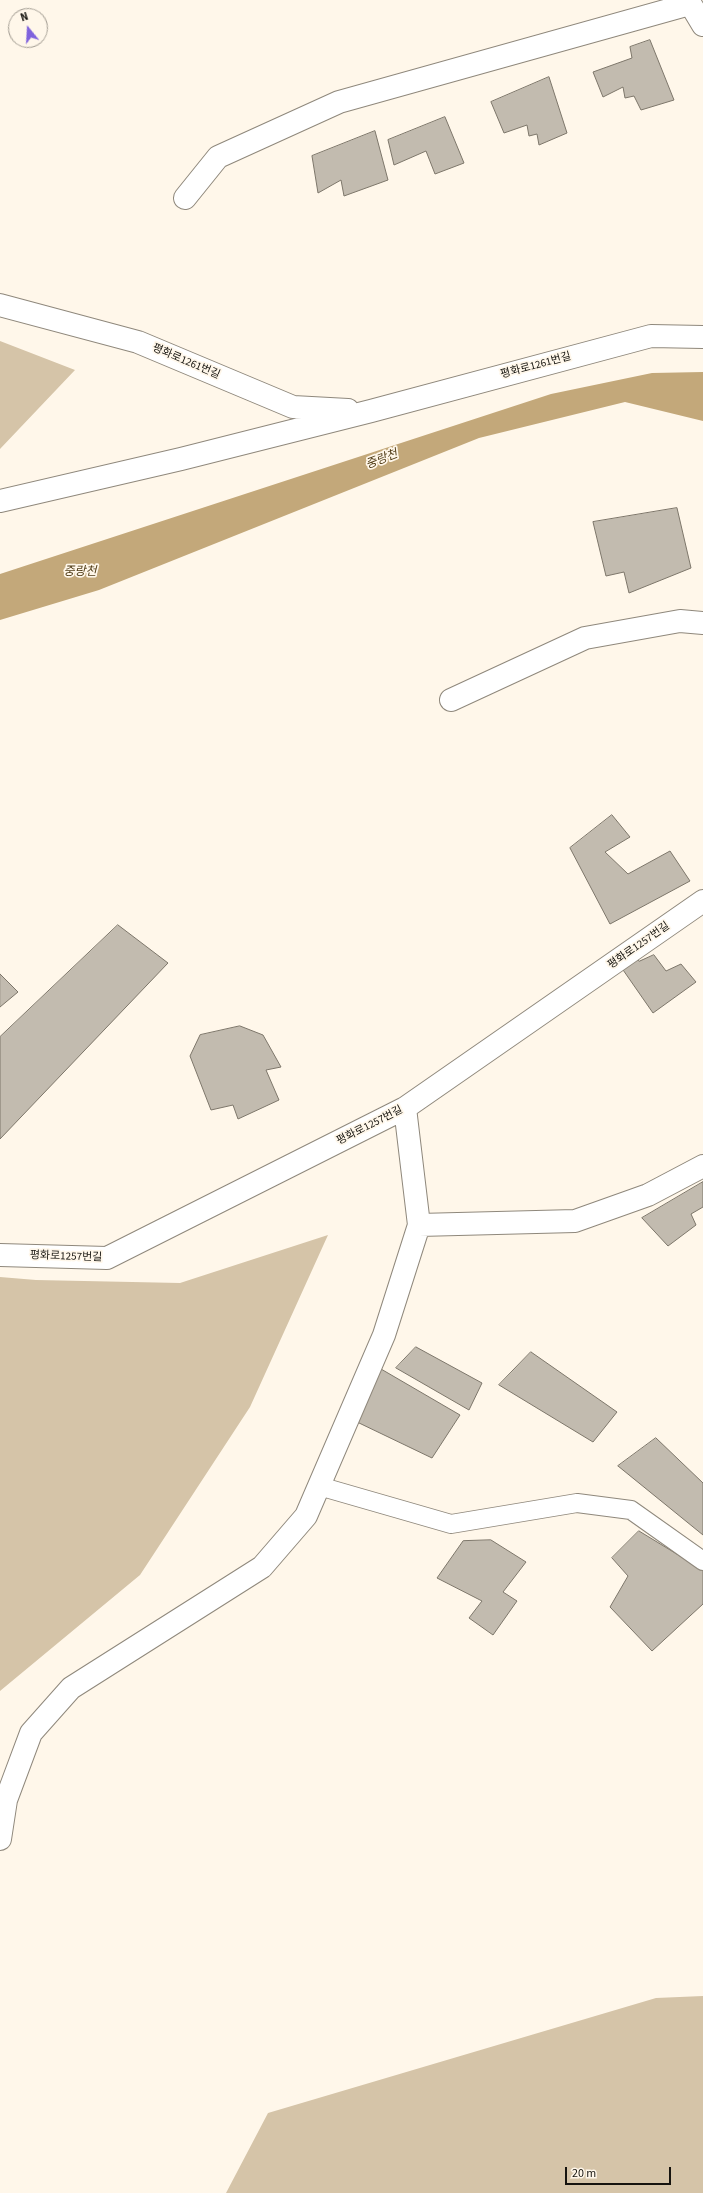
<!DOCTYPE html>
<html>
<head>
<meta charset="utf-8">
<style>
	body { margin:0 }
	#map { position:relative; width:703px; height:2193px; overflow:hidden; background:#fff7ea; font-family:"Source Sans 3",sans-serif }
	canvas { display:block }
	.north { position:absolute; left:8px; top:8px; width:40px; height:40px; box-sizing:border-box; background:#fff7ea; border:1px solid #a29c92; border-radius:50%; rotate:342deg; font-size:11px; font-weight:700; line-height:16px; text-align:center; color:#16140f }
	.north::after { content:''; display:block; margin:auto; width:14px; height:18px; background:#7f62dd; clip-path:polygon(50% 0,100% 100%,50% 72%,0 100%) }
	.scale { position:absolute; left:565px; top:2167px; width:106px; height:18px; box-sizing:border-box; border:2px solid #16140f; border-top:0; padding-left:5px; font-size:12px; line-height:14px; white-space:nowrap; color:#16140f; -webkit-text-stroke:3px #fff7ea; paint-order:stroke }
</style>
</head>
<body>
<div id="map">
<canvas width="703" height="2193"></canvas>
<div class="north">N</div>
<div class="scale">20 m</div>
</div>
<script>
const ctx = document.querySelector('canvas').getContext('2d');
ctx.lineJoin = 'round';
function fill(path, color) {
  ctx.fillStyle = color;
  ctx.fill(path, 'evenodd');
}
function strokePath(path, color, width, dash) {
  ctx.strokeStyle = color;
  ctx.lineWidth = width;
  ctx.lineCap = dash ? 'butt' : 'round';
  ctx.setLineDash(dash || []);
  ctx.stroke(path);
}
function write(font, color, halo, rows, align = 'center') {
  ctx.font = font + ' "Source Sans 3","Noto Sans KR",sans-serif';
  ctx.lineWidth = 3.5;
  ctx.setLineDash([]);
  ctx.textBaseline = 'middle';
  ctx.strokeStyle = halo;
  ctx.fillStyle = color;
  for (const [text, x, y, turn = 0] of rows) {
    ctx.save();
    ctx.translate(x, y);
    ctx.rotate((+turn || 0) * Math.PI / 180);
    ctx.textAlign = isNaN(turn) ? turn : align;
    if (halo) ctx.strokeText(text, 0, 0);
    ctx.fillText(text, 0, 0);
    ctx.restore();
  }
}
fill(new Path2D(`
	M0 341 75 370 0 449Z
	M328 1235 250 1407 140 1575 0 1691V1277L36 1280 180 1283Z
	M703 1996V2193H226L268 2113 656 1998Z`), '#d5c4a8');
fill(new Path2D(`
	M703 372V421L625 402 479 438 99 590 0 620V574L551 394 652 373Z`), '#c3a87a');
const building = new Path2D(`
	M650 40 674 100 641 110 634 96 625 98 623 87 603 97 593 72 632 58 630 47Z
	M549 77 567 133 539 145 537 134 529 136 527 125 504 133 491 102Z
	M445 117 464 163 435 174 426 151 394 165 388 140Z
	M375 131 388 180 344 196 341 180 318 193 312 156Z
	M677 508 691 568 629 593 624 572 606 576 593 522Z
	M612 815 630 837 605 852 628 874 670 851 690 881 610 924 570 848Z
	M118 925 168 963 0 1139V1037Z
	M654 955 666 971 681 964 696 982 653 1013 621 967 634 957 639 961Z
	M0 974 18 992 0 1007Z
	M240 1026 263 1035 281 1067 266 1070 279 1100 238 1119 233 1105 211 1110 190 1056 200 1035Z
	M703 1182V1207L691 1214 696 1225 668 1246 642 1218Z
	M416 1347 482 1383 469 1410 396 1368Z
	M531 1352 617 1412 593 1442 499 1385Z
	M381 1369 460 1415 432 1458 357 1422Z
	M656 1438 703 1483V1535L618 1466Z
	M639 1531 703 1570V1604L652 1651 610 1607 628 1576 612 1558Z
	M491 1540 526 1562 503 1592 517 1601 493 1635 469 1618 482 1601 437 1578 463 1541Z`);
fill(building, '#c2bbaf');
strokePath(building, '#7d766a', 1);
const service = new Path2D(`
	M319 1486 451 1524 577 1503 631 1510 703 1561`);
const minor = new Path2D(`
	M688 0 703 25
	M185 198 218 157 339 102 690 4
	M0 305 138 342 293 407 348 410
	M0 501 181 459 371 411 651 336 703 337
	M451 700 585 638 680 621 703 623
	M419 1225 575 1221 648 1195 703 1166
	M0 1255 107 1258 405 1108 703 901
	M0 1839 6 1800 31 1733 71 1688 262 1567 306 1516 384 1335 419 1225 405 1108`);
strokePath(service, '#8f887c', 20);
strokePath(minor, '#8f887c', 24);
strokePath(service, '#fff', 18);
strokePath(minor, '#fff', 22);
write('11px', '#16140f', '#fff7ea', [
	["평화로1261번길",186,362,23],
	["평화로1261번길",536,366,-15],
	["평화로1257번길",639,946,-35],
	["평화로1257번길",370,1126,-27],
	["평화로1257번길",66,1257,2]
]);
write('italic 12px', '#503c17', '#fff7ea', [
	["중랑천",382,460,-21],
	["중랑천",80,572]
]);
</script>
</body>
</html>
